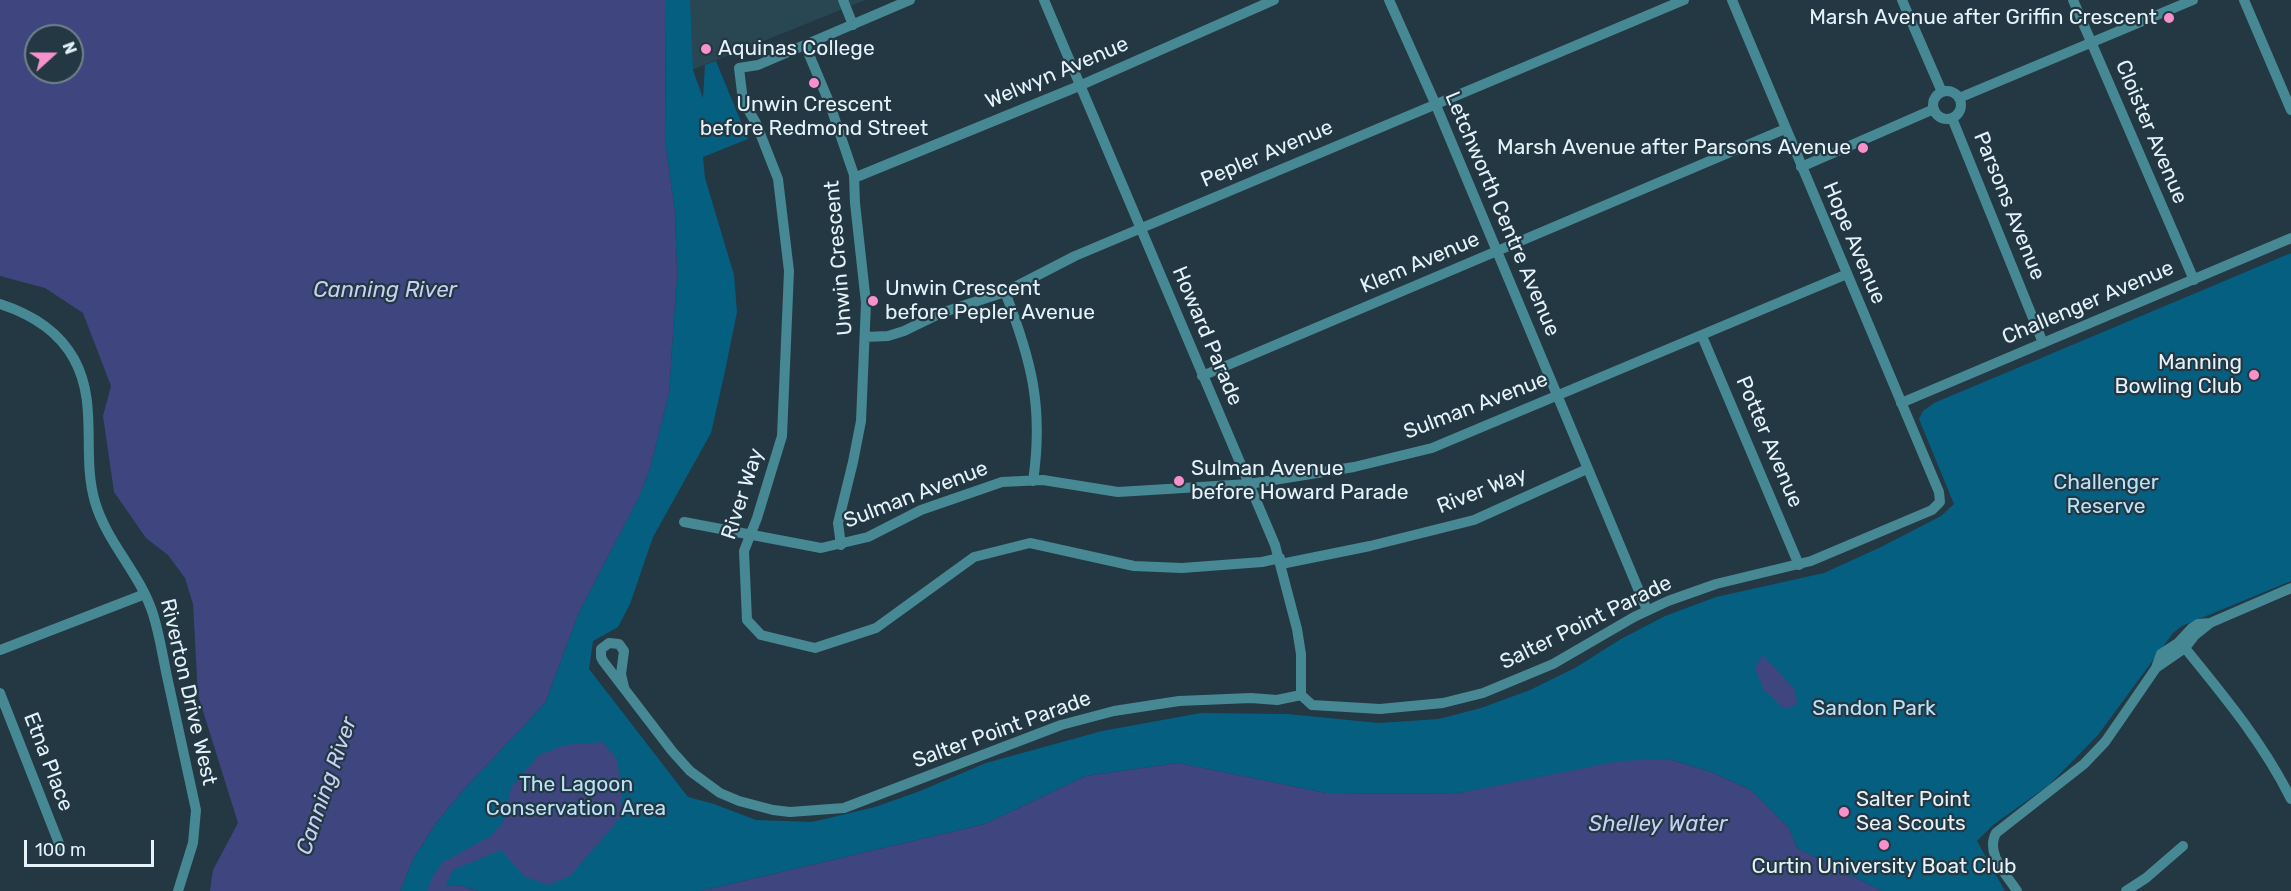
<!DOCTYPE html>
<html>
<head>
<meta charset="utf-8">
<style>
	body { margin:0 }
	#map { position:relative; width:2291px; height:891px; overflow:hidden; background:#233843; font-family:Rubik,sans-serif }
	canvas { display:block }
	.north { position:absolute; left:24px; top:24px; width:60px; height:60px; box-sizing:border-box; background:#233843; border:2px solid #71828c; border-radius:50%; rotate:69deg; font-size:16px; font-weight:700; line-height:24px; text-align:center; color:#e5f2f9 }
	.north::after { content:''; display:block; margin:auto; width:21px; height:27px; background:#f890cc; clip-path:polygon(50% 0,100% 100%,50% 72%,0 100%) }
	.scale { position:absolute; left:24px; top:840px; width:130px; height:27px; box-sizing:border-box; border:3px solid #e5f2f9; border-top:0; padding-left:8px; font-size:18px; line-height:21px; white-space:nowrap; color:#e5f2f9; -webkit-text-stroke:4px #233843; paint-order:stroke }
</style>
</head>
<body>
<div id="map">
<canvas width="2291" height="891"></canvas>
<div class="north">N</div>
<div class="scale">100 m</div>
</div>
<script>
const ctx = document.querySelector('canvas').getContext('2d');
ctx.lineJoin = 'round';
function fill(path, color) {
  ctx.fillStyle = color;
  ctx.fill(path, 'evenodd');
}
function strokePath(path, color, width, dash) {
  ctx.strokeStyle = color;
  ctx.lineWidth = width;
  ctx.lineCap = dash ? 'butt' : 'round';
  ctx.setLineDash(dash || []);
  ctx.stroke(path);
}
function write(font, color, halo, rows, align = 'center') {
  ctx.font = font + ' Rubik,sans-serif';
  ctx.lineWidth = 4.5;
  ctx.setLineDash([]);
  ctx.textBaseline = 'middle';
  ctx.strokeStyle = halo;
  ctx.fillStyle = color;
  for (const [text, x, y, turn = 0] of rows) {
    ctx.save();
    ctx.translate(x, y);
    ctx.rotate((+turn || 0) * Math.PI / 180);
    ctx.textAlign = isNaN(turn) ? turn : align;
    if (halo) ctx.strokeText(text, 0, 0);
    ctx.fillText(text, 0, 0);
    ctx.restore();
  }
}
fill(new Path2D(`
	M666 0H865L667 80Z`), '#294653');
fill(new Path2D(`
	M666 0H690L693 70 703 98 705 65 716 61 748 139 703 157 705 178 734 275 737 312 725 371 711 433 653 537 630 604 618 627 593 641 589 669 688 797 714 804 756 820 812 822 875 807 920 791 986 763 1102 731 1201 713 1287 714 1379 723 1439 719 1481 708 1530 690 1575 668 1621 639 1665 616 1716 597 1824 573 1881 547 1941 516 1954 504 1919 419 1923 411 1934 403 2291 253V581L2182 626 2173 633 2098 735 2049 785 1993 825 1977 841 2005 891H1882L1797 848 1789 828 1751 790 1711 772 1669 759 1524 781 1455 794 1326 793 1178 763 1086 776 985 824 701 891H478L459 885 427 891H400L413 859 436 823 464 789 545 703 579 612 639 497 650 468 669 393 677 273 675 213 665 141Z`), '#055f81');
fill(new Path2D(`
	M0 0H666L665 141 675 213 677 273 669 393 650 468 639 497 579 612 545 703 464 789 436 823 413 859 400 891H210L213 870 238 823 198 695 193 604 185 578 168 555 146 538 114 492 103 416 111 386 83 313 45 288 0 276ZM36 36H72V72H36Z
	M1763 655 1795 690 1797 704 1785 709 1764 690 1755 668Z
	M603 742 617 760 621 787V817L570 876 548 885 524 876 501 850 453 870 445 887 459 885 478 891H418H427L433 876 443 862 491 836 504 821 511 788 539 755 565 745Z
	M1669 759 1711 772 1751 790 1789 828 1797 848 1882 891H701L985 824 1086 776 1178 763 1326 793 1455 794 1619 761Z`), '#3f457f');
strokePath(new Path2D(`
	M843 0 853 25
	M910 0 758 65 739 68 743 101 756 123 778 179 789 271 782 436 757 518 744 551 747 620 761 635 815 648 876 628 974 557 1030 543 1134 566 1182 568 1262 562 1280 558
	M1044 0 1275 545 1297 629 1301 654V695
	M1389 0 1435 103 1647 610
	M1902 0 1942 92
	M2073 0 2194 280
	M2244 0 2291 110
	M805 45 829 102 854 175 855 203 866 303 861 421 853 462 838 523 841 545
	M1933 105a14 14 0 1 1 28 0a14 14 0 1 1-28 0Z
	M1959 98 2193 0
	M1952 118 2043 343
	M1801 167 1934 109
	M854 178 1079 86 1274 0
	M1005 292C1031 359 1044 407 1033 481
	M0 304C31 314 58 330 74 359 99 404 81 455 95 502 107 543 140 573 153 614 160 636 163 659 168 681 177 724 187 767 196 810L193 843 178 891
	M1702 336 1799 565
	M865 337 888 336 904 331 941 313 1005 292 1075 256 1684 0
	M1202 376 1785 129
	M1901 403 2291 238
	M684 522 821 548 868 537 921 510 1002 482 1043 480 1118 492 1249 484 1354 467 1432 448 1847 274
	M1281 564 1370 546 1474 520 1587 469
	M2178 643 2185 648C2225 697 2263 743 2291 799
	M0 650 145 594
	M2156 668 2185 648 2195 635 2210 623 2291 588
	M624 687 621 674 624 651 619 644 609 643 601 649V657L603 661 672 751 690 771 720 793 739 801 773 810 790 812 844 808 1061 725 1114 711 1179 701 1251 698 1277 700 1301 695 1312 705 1380 709 1443 703 1483 693 1553 664 1634 617 1668 601 1716 584 1811 561 1932 510 1940 502 1939 492 1732 0
	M0 693 60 846
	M2017 891C2006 874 1985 853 1996 833L2084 764 2105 742 2121 719 2156 668 2161 654 2178 643 2192 628 2198 624 2210 623
	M2126 891 2146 878 2183 846`), '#468893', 10);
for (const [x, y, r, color] of [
	[2169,18,6,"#f890cc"],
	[706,49,6,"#f890cc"],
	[814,83,6,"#f890cc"],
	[1863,148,6,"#f890cc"],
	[873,301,6,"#f890cc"],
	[2254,375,6,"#f890cc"],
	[1179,481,6,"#f890cc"],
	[1844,812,6,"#f890cc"],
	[1884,845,6,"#f890cc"]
]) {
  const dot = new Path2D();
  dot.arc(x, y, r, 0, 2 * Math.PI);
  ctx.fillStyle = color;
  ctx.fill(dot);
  strokePath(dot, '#233843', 2);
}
write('21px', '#e5f2f9', '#233843', [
	["Marsh Avenue after Griffin Crescent",2157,18,"right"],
	["Aquinas College",718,49],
	["Unwin Crescent",814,105,"center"],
	["before Redmond Street",814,129,"center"],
	["Marsh Avenue after Parsons Avenue",1851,148,"right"],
	["Unwin Crescent",885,289],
	["before Pepler Avenue",885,313],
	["Manning",2242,363,"right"],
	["Bowling Club",2242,387,"right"],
	["Sulman Avenue",1191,469],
	["before Howard Parade",1191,493],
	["Salter Point",1856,800],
	["Sea Scouts",1856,824],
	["Curtin University Boat Club",1884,867,"center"]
], 'left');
write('21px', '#e5f2f9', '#233843', [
	["Welwyn Avenue",1057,73,-23],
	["Cloister Avenue",2151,132,67],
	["Pepler Avenue",1267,154,-23],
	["Parsons Avenue",2009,206,68],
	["Letchworth Centre Avenue",1502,214,67],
	["Hope Avenue",1854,243,67],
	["Unwin Crescent",839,258,-95],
	["Klem Avenue",1420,263,-23],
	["Challenger Avenue",2088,303,-23],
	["Howard Parade",1207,336,67],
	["Sulman Avenue",1476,406,-21],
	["Potter Avenue",1769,442,67],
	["River Way",1482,491,-21],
	["River Way",743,494,-72],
	["Sulman Avenue",916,495,-21],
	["Salter Point Parade",1586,623,-26],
	["Riverton Drive West",188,692,77],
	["Salter Point Parade",1002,730,-20],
	["Etna Place",48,762,69]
]);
write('21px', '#bbe2f7', '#233843', [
	["Challenger",2106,483],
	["Reserve",2106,507],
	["Sandon Park",1874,709],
	["The Lagoon",576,785],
	["Conservation Area",576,809]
]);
write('italic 22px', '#c9cff3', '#233843', [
	["Canning River",385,291],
	["Canning River",327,786,-71],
	["Shelley Water",1658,825]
]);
</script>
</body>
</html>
